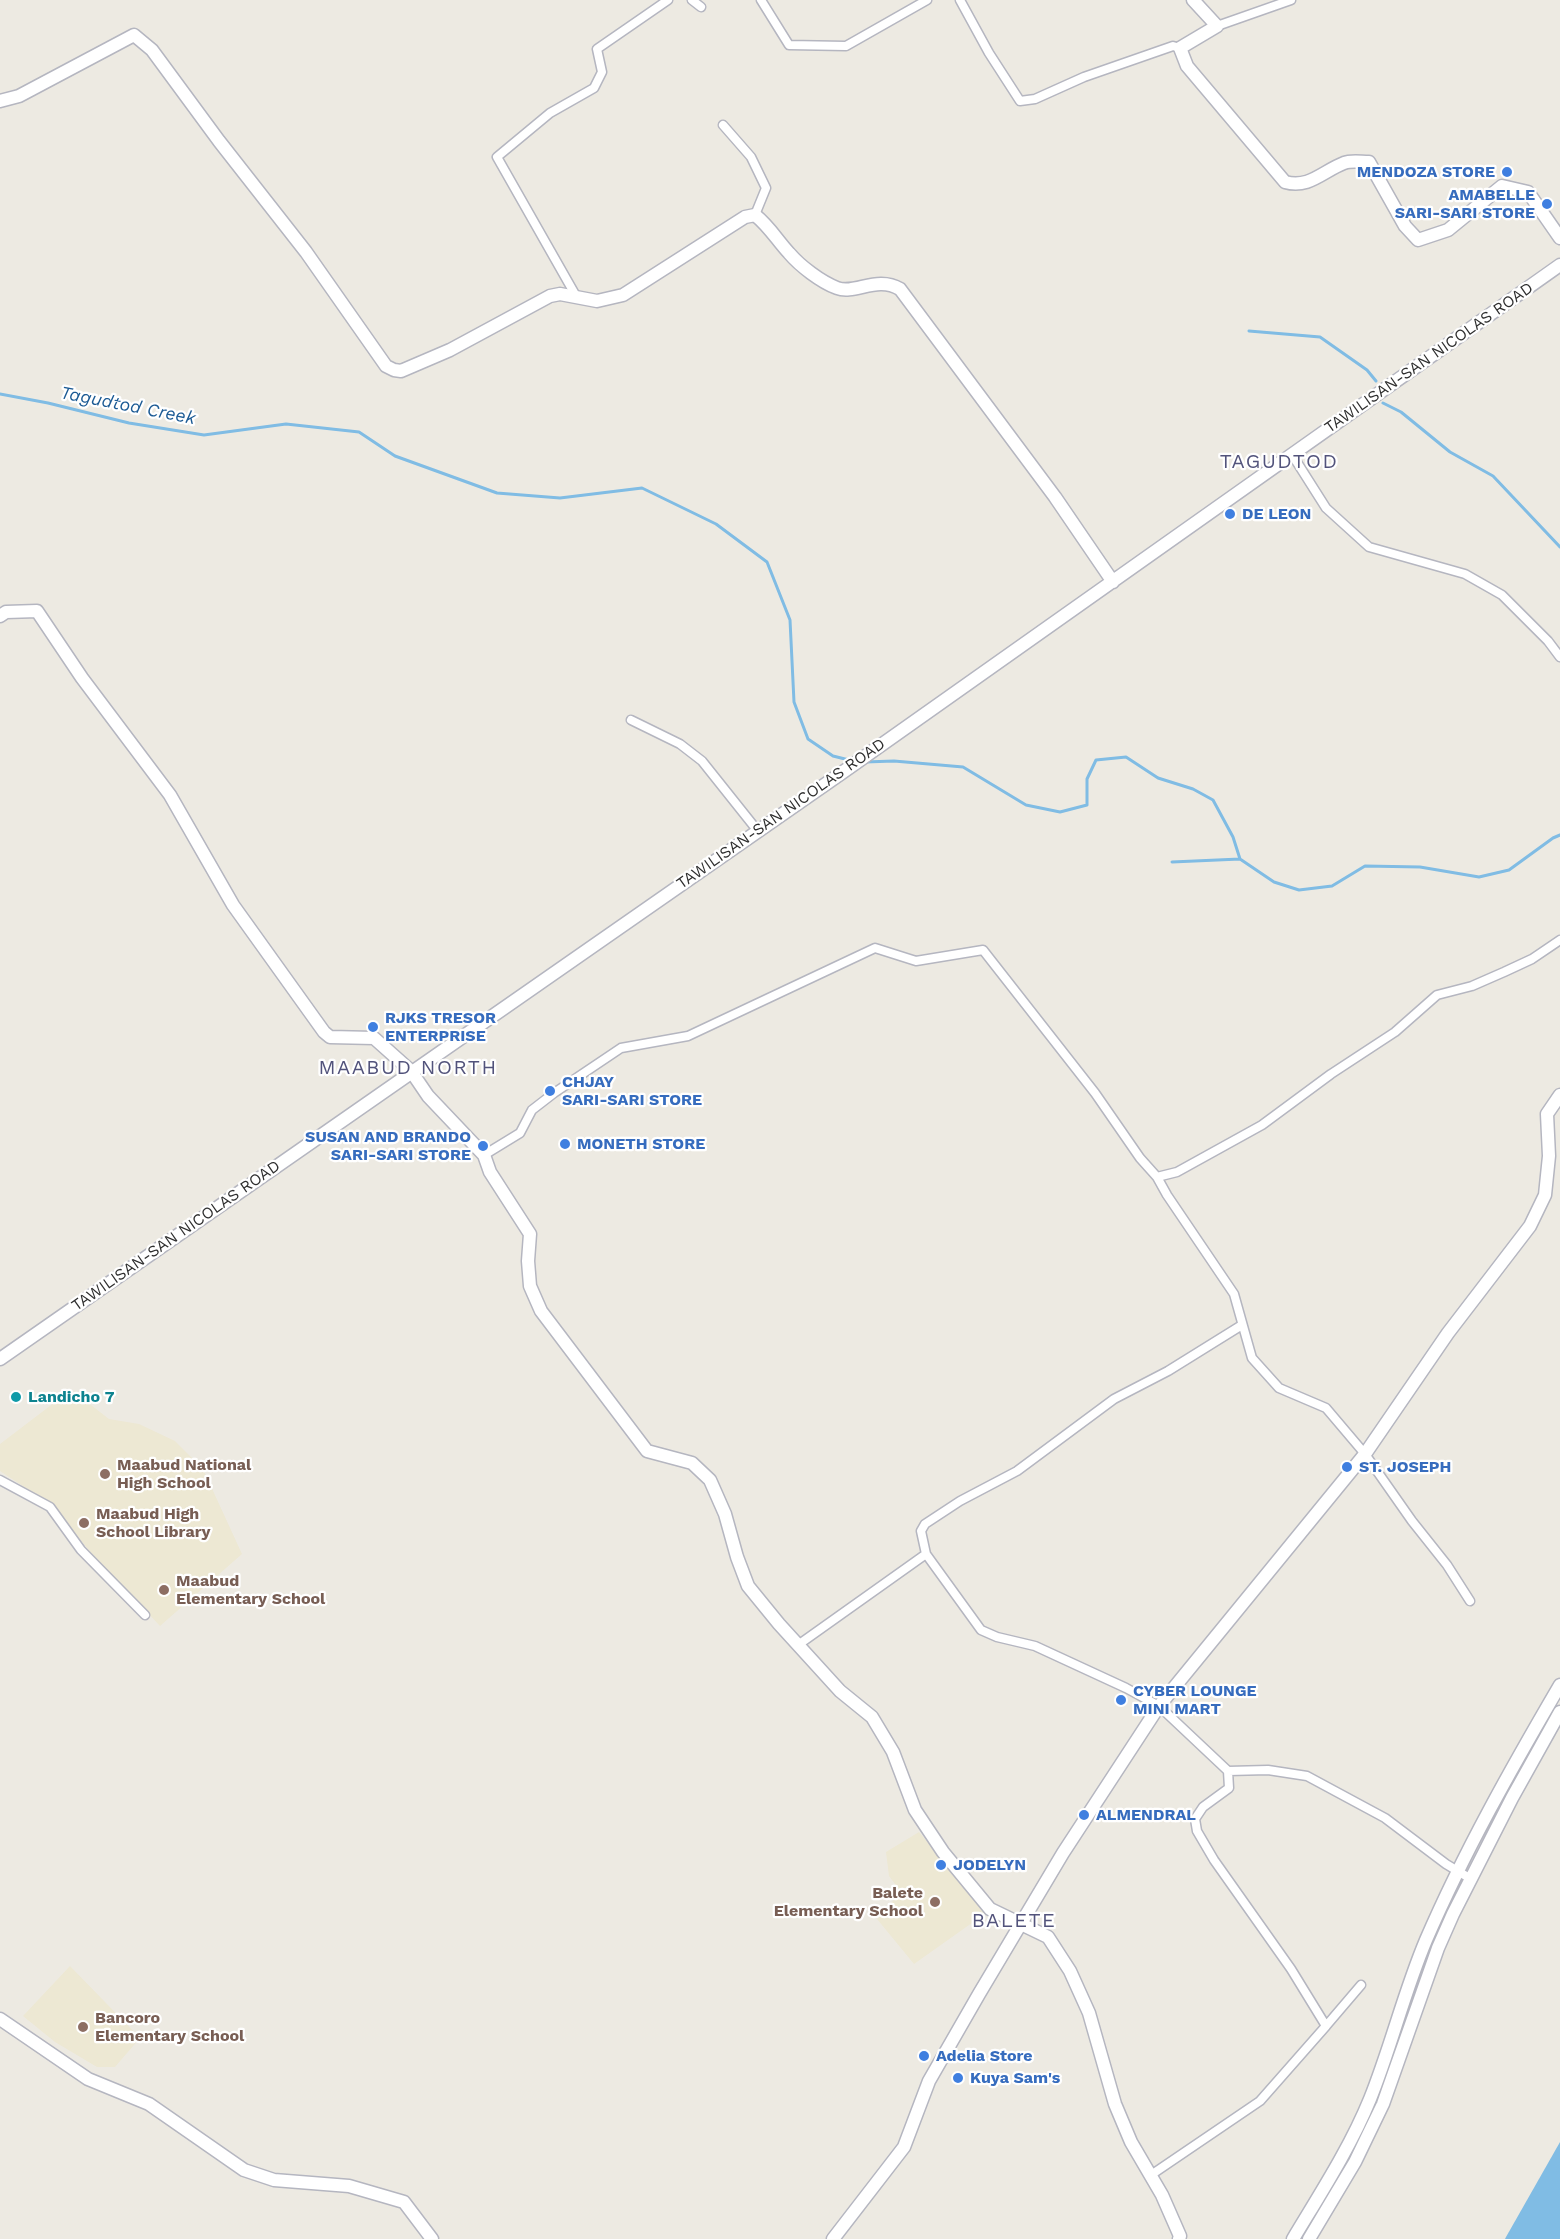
<!DOCTYPE html>
<html>
<head>
<meta charset="utf-8">
<style>
	body { margin:0 }
	canvas { display:block; background:#edeae2 }
</style>
</head>
<body>
<canvas width="1560" height="2239"></canvas>
<script>
const ctx = document.querySelector('canvas').getContext('2d');
ctx.lineJoin = 'round';
function fill(path, color) {
  ctx.fillStyle = color;
  ctx.fill(path, 'evenodd');
}
function strokePath(path, color, width, dash) {
  ctx.strokeStyle = color;
  ctx.lineWidth = width;
  ctx.lineCap = dash ? 'butt' : 'round';
  ctx.setLineDash(dash || []);
  ctx.stroke(path);
}
function write(font, color, halo, rows, align = 'center') {
  ctx.font = font + ' "Work Sans",sans-serif';
  ctx.lineWidth = 4.5;
  ctx.setLineDash([]);
  ctx.textBaseline = 'middle';
  ctx.strokeStyle = halo;
  ctx.fillStyle = color;
  for (const [text, x, y, turn = 0] of rows) {
    ctx.save();
    ctx.translate(x, y);
    ctx.rotate((+turn || 0) * Math.PI / 180);
    ctx.textAlign = isNaN(turn) ? turn : align;
    if (halo) ctx.strokeText(text, 0, 0);
    ctx.fillText(text, 0, 0);
    ctx.restore();
  }
}
fill(new Path2D(`
	M67 1393 91 1405 109 1419 139 1424 175 1441 203 1469 242 1554 160 1626 92 1554 52 1505 0 1471V1444Z
	M919 1832 986 1913 914 1964 877 1919 901 1892 889 1876 886 1852Z
	M70 1966 140 2038 115 2067H97L55 2042 23 2016Z`), '#ede8d3');
fill(new Path2D(`
	M1560 2142V2239H1505L1506 2237Z`), '#80bce4');
strokePath(new Path2D(`
	M1249 331 1320 337 1367 370 1376 381
	M0 394 48 403 129 423 204 435 286 424 359 432 395 456 497 493 560 498 642 488 716 524 767 562 790 620 794 702 808 739 833 756 853 761
	M1383 403 1401 412 1450 452 1493 476 1560 547
	M865 762 894 761 963 767 1026 805 1060 812 1087 805V779L1096 760 1126 757 1158 778 1193 789 1213 800 1233 837 1240 859 1274 882 1299 890 1332 886 1365 866 1420 867 1479 877 1509 870 1553 838 1560 835
	M1172 862 1240 859`), '#80bce4', 3);
const street = new Path2D(`
	M692 0 701 7
	M761 0 789 45 846 46 927 0
	M960 0 989 53 1020 101 1035 99 1084 77 1173 46 1180 48
	M1217 26 1291 0
	M723 125 751 157 766 188 755 215
	M576 296 497 157 550 113 594 88 602 72 597 49 668 0
	M1293 456 1326 508 1369 547 1465 574 1502 595 1548 641 1560 657
	M631 720 680 744 702 761 757 830
	M484 1155 520 1133 532 1110 554 1093 621 1048 688 1036 875 948 916 961 983 950 1095 1093 1140 1158 1157 1177 1177 1172 1262 1125 1331 1074 1395 1032 1437 995 1472 986 1504 972 1532 959 1560 940
	M1157 1177 1167 1195 1234 1294 1252 1358 1279 1388 1326 1408 1365 1454 1412 1521 1447 1565 1470 1601
	M0 1480 50 1507 81 1550 145 1615
	M926 1554 921 1531 925 1524 960 1501 1017 1471 1114 1399 1168 1371 1242 1325
	M798 1645 926 1554 981 1630 997 1637 1035 1646 1126 1688 1159 1706 1228 1771 1268 1770 1307 1776 1385 1818 1446 1864 1471 1879
	M1326 2026 1361 1985
	M1151 2175 1260 2101 1326 2026 1291 1969 1214 1860 1197 1831 1195 1819 1203 1807 1229 1788 1228 1771`);
const secondary = new Path2D(`
	M1193 0 1217 26 1180 48 1187 66 1285 182C1309 189 1323 171 1344 163 1351 160 1361 162 1369 162L1405 226 1418 240 1448 230 1502 186 1528 192 1560 238
	M0 101 19 96 134 35 152 50 219 141 306 252 386 366 394 370 401 371 450 350 550 296 560 294 597 301 623 295 745 217 755 215C769 226 777 240 789 253 800 266 821 282 837 288 855 295 877 275 900 289L1055 497 1113 582
	M0 616 6 612 37 611 82 678 170 795 233 905 324 1032 330 1037 374 1038 411 1071 428 1096 484 1155 490 1172 530 1234 528 1261 530 1286 541 1311 647 1451 692 1463 710 1480 725 1514 737 1557 748 1586 779 1624 840 1691 872 1717 893 1752 915 1810 943 1852 990 1909 1048 1937 1070 1971 1089 2013 1115 2104 1131 2142 1162 2195 1180 2236 1179 2239
	M0 1359 843 772 1560 265
	M0 2019 88 2079 149 2104 244 2170 274 2180 349 2186 404 2202 432 2239
	M833 2239 904 2147 929 2081 979 1994 1063 1853 1159 1706 1365 1454 1448 1333 1530 1226 1545 1195 1549 1156 1547 1114 1560 1095
	M1293 2239C1320 2194 1350 2148 1370 2099 1391 2047 1404 1992 1426 1940 1464 1852 1512 1767 1560 1685
	M1309 2239 1355 2162 1383 2104 1438 1948 1453 1914 1512 1798 1560 1712`);
strokePath(street, '#b5b6c0', 11);
strokePath(secondary, '#b5b6c0', 15);
strokePath(street, '#fff', 8);
strokePath(secondary, '#fff', 12);
for (const [x, y, r, color] of [
	[1507,172,6,"#3f7fe0"],
	[1547,204,6,"#3f7fe0"],
	[1230,514,6,"#3f7fe0"],
	[373,1027,6,"#3f7fe0"],
	[550,1091,6,"#3f7fe0"],
	[565,1144,6,"#3f7fe0"],
	[483,1146,6,"#3f7fe0"],
	[16,1397,6,"#0f9aa8"],
	[1347,1467,6,"#3f7fe0"],
	[105,1474,6,"#8d6e63"],
	[84,1523,6,"#8d6e63"],
	[164,1590,6,"#8d6e63"],
	[1121,1700,6,"#3f7fe0"],
	[1084,1815,6,"#3f7fe0"],
	[941,1865,6,"#3f7fe0"],
	[935,1902,6,"#8d6e63"],
	[83,2027,6,"#8d6e63"],
	[924,2056,6,"#3f7fe0"],
	[958,2078,6,"#3f7fe0"]
]) {
  const dot = new Path2D();
  dot.arc(x, y, r, 0, 2 * Math.PI);
  ctx.fillStyle = color;
  ctx.fill(dot);
  strokePath(dot, '#fff', 2);
}
write('bold 16px', '#366cbe', '#fff', [
	["MENDOZA STORE",1495,172,"right"],
	["AMABELLE",1535,195,"right"],
	["SARI-SARI STORE",1535,213,"right"],
	["DE LEON",1242,514],
	["RJKS TRESOR",385,1018],
	["ENTERPRISE",385,1036],
	["CHJAY",562,1082],
	["SARI-SARI STORE",562,1100],
	["SUSAN AND BRANDO",471,1137,"right"],
	["SARI-SARI STORE",471,1155,"right"],
	["MONETH STORE",577,1144],
	["ST. JOSEPH",1359,1467],
	["CYBER LOUNGE",1133,1691],
	["MINI MART",1133,1709],
	["ALMENDRAL",1096,1815],
	["JODELYN",953,1865],
	["Adelia Store",936,2056],
	["Kuya Sam's",970,2078]
], 'left');
write('16px', '#2e2e2e', '#fff', [
	["TAWILISAN-SAN NICOLAS ROAD",1429,358,-35],
	["TAWILISAN-SAN NICOLAS ROAD",781,814,-35],
	["TAWILISAN-SAN NICOLAS ROAD",176,1236,-35]
]);
write('bold 16px', '#0d838f', '#fff', [
	["Landicho 7",28,1397]
], 'left');
write('bold 16px', '#785e54', '#fff', [
	["Maabud National",117,1465],
	["High School",117,1483],
	["Maabud High",96,1514],
	["School Library",96,1532],
	["Maabud",176,1581],
	["Elementary School",176,1599],
	["Balete",923,1893,"right"],
	["Elementary School",923,1911,"right"],
	["Bancoro",95,2018],
	["Elementary School",95,2036]
], 'left');
write('italic 18px', '#1b5a94', '#fff', [
	["Tagudtod Creek",128,406,11]
]);
ctx.letterSpacing = '1.5px';
write('20px', '#52537b', '#fff', [
	["TAGUDTOD",1279,462],
	["MAABUD NORTH",408,1068],
	["BALETE",1014,1921]
]);
ctx.letterSpacing = '0px';
</script>
</body>
</html>
